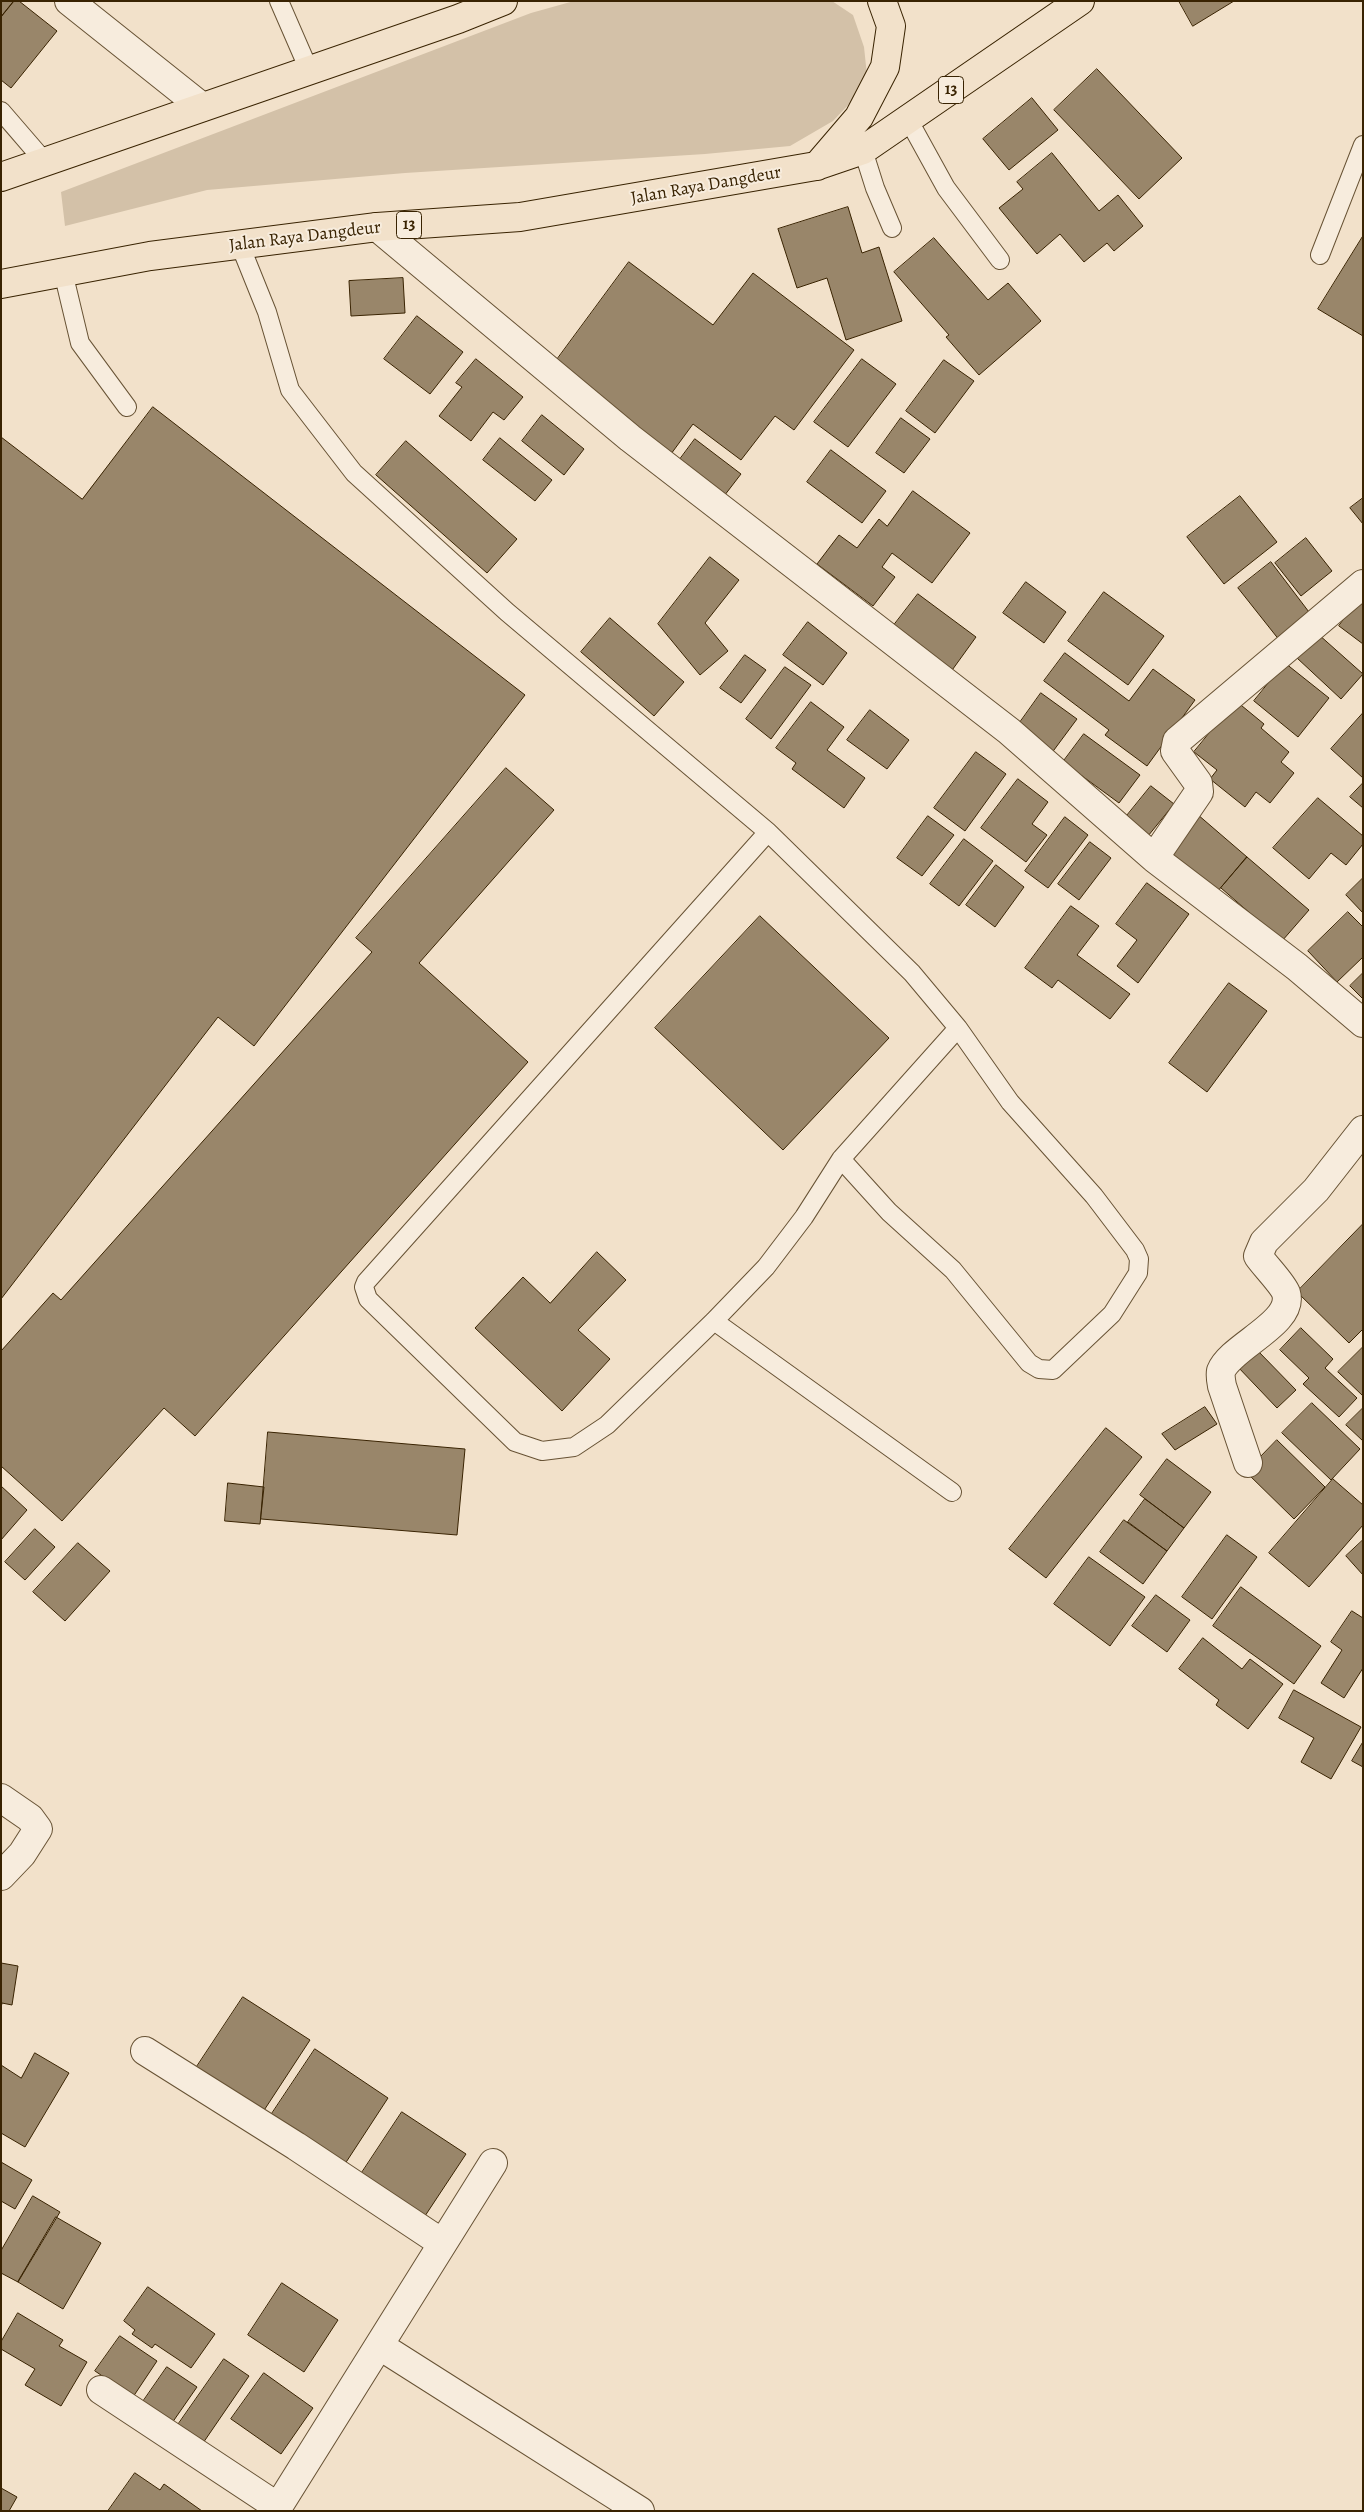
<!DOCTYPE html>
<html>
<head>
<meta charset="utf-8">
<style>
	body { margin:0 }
	#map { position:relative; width:1364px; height:2512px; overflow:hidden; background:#f2e1ca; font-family:Alegreya,serif }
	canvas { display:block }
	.frame { position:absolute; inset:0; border:2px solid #392302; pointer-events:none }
</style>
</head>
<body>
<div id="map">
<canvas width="1364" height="2512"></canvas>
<div class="frame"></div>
</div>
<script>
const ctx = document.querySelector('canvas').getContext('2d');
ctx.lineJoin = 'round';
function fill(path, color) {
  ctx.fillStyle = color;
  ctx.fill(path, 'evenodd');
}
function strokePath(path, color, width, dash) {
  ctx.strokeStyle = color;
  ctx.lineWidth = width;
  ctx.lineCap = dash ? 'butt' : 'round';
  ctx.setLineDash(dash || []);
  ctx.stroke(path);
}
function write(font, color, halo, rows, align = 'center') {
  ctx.font = font + ' Alegreya,serif';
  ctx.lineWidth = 4;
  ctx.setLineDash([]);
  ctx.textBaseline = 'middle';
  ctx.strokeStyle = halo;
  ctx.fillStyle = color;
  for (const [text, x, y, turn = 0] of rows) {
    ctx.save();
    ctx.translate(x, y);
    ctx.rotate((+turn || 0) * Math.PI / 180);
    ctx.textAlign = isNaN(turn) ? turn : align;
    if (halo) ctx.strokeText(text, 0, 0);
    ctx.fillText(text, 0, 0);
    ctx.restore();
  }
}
fill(new Path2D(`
	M574 1H832L853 15 864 47 867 75 851 102 833 121 790 146 705 154 405 173 207 190 65 226 61 192 531 13Z`), '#d3c1a8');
const building = new Path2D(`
	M1 1H14L1 17Z
	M14 1H19L57 31 11 88 1 80V17Z
	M1179 1H1234L1193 26Z
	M1097 69 1182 158 1139 199 1054 110Z
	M1032 98 1058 130 1009 170 983 139Z
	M1052 153 1099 211 1118 195 1143 226 1114 251 1107 243 1084 262 1060 234 1037 254 999 208 1023 189 1017 182Z
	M848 207 862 253 879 247 902 321 846 340 827 278 797 288 778 229Z
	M1363 236V336L1318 309Z
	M934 238 988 300 1008 283 1041 321 979 375 946 337 949 335 894 272Z
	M629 262 713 325 753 273 854 350 794 430 775 416 741 460 693 424 671 454 553 365Z
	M403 278 405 313 351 316 349 281Z
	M417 316 463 352 430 394 384 359Z
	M476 359 523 397 504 420 493 412 471 441 439 416 462 387 456 383Z
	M862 359 896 384 848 447 814 422Z
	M944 360 974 381 935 433 906 411Z
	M153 407 525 695 254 1046 218 1017 1 1299V437L82 499Z
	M542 415 584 449 564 475 522 441Z
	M901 418 930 439 904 473 876 453Z
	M500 438 552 480 535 501 483 460Z
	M695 439 741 474 721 500 675 466Z
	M406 441 517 539 487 573 376 475Z
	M831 450 886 491 862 523 807 482Z
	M913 491 970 533 932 583 892 553 882 567 895 577 873 606 817 564 839 535 857 548 879 519 887 526Z
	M1240 496 1277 542 1224 584 1187 537Z
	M1363 498V524L1350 508Z
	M1306 538 1332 571 1301 596 1275 563Z
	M710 557 739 580 705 623 728 651 700 675 658 624Z
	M1271 562 1312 616 1280 641 1238 588Z
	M1026 582 1066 612 1044 643 1003 613Z
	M1104 592 1164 636 1128 685 1068 641Z
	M918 594 976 637 950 673 891 629Z
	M1363 594V644L1339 626Z
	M610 618 684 682 654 716 581 652Z
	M808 622 847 653 823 685 783 655Z
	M1318 634 1363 674 1341 699 1297 658Z
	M1065 653 1129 701 1153 669 1195 700 1147 766 1105 735 1109 730 1044 681Z
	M745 655 766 670 741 703 720 688Z
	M1285 663 1329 698 1298 737 1254 701Z
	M785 667 811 685 771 739 746 719Z
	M1041 693 1077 719 1051 754 1016 728Z
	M1236 701 1264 724 1261 728 1289 752 1281 762 1294 773 1270 803 1256 792 1245 807 1210 779 1217 770 1194 752Z
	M811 702 844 727 827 750 865 778 844 808 792 769 796 763 776 748Z
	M870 710 909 740 887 769 847 740Z
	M1363 713V778L1331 749Z
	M1084 734 1140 775 1119 803 1063 762Z
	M976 752 1006 774 965 831 934 808Z
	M506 768 554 810 419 963 528 1062 195 1436 164 1408 62 1521 1 1466V1351L53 1293 61 1300 372 952 356 938Z
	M1018 779 1048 802 1032 824 1047 835 1026 862 981 828Z
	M1363 783V808L1350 797Z
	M1151 786 1174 804 1148 836 1125 818Z
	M1318 798 1363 836V844L1346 865 1331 853 1309 879 1273 848Z
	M1197 814 1247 857 1217 892 1167 850Z
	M928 816 954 835 922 876 897 858Z
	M1065 817 1088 835 1048 888 1025 871Z
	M964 839 993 861 959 906 930 884Z
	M1090 842 1111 858 1079 900 1058 884Z
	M1247 857 1309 910 1282 941 1221 888Z
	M996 865 1024 887 995 927 966 905Z
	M1363 878V913L1346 895Z
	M1147 883 1189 914 1138 983 1117 966 1137 940 1116 924Z
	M1071 906 1099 926 1077 955 1130 994 1110 1019 1058 980 1052 988 1025 968Z
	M1348 912 1363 927V957L1337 982 1308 951Z
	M760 916 889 1038 783 1150 655 1028Z
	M1363 973V999L1350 986Z
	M1229 983 1267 1011 1207 1092 1169 1063Z
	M1363 1224V1329L1349 1343 1297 1292Z
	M597 1252 626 1280 578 1330 610 1359 562 1411 475 1328 523 1277 550 1303Z
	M1301 1328 1333 1359 1325 1368 1357 1398 1339 1417 1303 1384 1309 1378 1280 1350Z
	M1363 1347V1396L1338 1372Z
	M1257 1350 1296 1390 1277 1408 1237 1366Z
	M1312 1403 1360 1449 1331 1480 1282 1433Z
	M1205 1407 1217 1424 1175 1450 1162 1434Z
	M1363 1408V1441L1346 1425Z
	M1106 1428 1142 1457 1046 1578 1009 1549Z
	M268 1432 465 1449 457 1535 261 1519Z
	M1277 1440 1325 1487 1294 1519 1246 1472Z
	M1167 1459 1211 1492 1184 1528 1140 1495Z
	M1333 1479 1363 1505V1525L1309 1587 1269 1553Z
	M228 1483 264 1487 260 1524 225 1521Z
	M1 1486 27 1510 1 1540Z
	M1145 1499 1184 1528 1167 1551 1128 1522Z
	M1124 1520 1167 1551 1143 1584 1100 1552Z
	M35 1529 55 1547 25 1580 5 1562Z
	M1227 1535 1257 1557 1212 1619 1182 1597Z
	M1363 1540V1575L1346 1556Z
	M78 1543 110 1571 65 1621 33 1592Z
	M1089 1557 1145 1597 1110 1646 1054 1604Z
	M1241 1587 1321 1646 1294 1684 1213 1626Z
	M1156 1595 1190 1620 1167 1652 1132 1626Z
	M1352 1611 1363 1618V1668L1344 1698 1321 1683 1342 1650 1331 1642Z
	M1203 1638 1242 1669 1250 1659 1283 1684 1248 1729 1216 1705 1219 1700 1179 1669Z
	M1294 1690 1361 1727 1331 1779 1301 1762 1314 1738 1279 1718Z
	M1363 1742V1767L1352 1761Z
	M1 1963 18 1966 12 2005 2 2003 1 2008Z
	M243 1997 310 2040 259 2118 192 2074Z
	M315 2049 388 2098 341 2170 267 2121Z
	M35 2053 69 2073 25 2147 1 2133V2065L21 2078Z
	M402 2112 466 2154 423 2219 359 2177Z
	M1 2162 32 2180 15 2209 1 2201Z
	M33 2196 60 2212 18 2282 1 2273V2251Z
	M56 2217 101 2243 63 2309 18 2282Z
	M282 2283 338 2320 304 2372 248 2335Z
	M148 2287 215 2334 191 2368 155 2344 152 2348 132 2334 135 2330 124 2321Z
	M18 2313 63 2340 59 2346 87 2362 61 2406 25 2385 35 2369 1 2349V2342Z
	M120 2336 157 2361 133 2397 95 2371Z
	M224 2359 249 2376 201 2446 175 2429Z
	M167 2367 197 2387 172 2423 142 2403Z
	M264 2373 313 2408 281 2454 231 2419Z
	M135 2473 160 2490 164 2484 202 2511H108Z
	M1 2488 17 2497 9 2511H1Z`);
fill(building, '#99866a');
strokePath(building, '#392302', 1);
const service = new Path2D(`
	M279 1 309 70
	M1 111 45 162
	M908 119 946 188 1000 260
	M863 150 875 188 892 228
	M240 245 267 312 290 390 354 473 507 612 768 832 912 973 958 1028 1010 1102 1094 1196 1135 1250 1139 1259 1138 1273 1112 1314 1053 1370 1039 1369 1029 1363 953 1270 889 1212 841 1159 804 1217 766 1267 714 1321 607 1425 574 1447 542 1451 515 1442 368 1299 364 1287 366 1282 768 832
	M1320 255 1363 145
	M63 272 80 343 127 407
	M841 1159 958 1028
	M714 1321 952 1492`);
const minor = new Path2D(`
	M69 1 202 107
	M377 227 630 438 1009 731 1154 858 1297 967 1363 1023
	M1154 858 1199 792 1198 783 1175 751 1177 741 1363 584
	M1248 1463 1222 1386C1221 1381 1220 1376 1221 1371 1231 1346 1295 1323 1286 1293 1283 1284 1264 1265 1258 1256L1264 1242 1316 1190 1363 1130
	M1 1798 30 1818 38 1829 22 1854 1 1876
	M145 2051 296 2146 442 2243
	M380 2346 640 2511
	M101 2390 278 2507 276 2511
	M278 2507 493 2163`);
const trunk = new Path2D(`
	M817 166 859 117 885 67 891 26 882 1
	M1 177 458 19 503 1
	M1 284 150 256 377 227 520 217 816 166 863 150 1080 1`);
strokePath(service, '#675234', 20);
strokePath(minor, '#675234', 30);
strokePath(trunk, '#392302', 30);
strokePath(service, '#f7ecdd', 18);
strokePath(minor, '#f7ecdd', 28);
strokePath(trunk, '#f2e1ca', 28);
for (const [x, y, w] of [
	[951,90,25],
	[409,225,25]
]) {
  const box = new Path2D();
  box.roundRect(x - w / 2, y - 13.5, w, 27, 4);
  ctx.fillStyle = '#f7ecdd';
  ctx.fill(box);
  strokePath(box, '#392302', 1);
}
write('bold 16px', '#392302', null, [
	["13",951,90],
	["13",409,225]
]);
write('18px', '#392302', '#f7ecdd', [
	["Jalan Raya Dangdeur",706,186,-10],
	["Jalan Raya Dangdeur",305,237,-7]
]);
</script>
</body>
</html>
